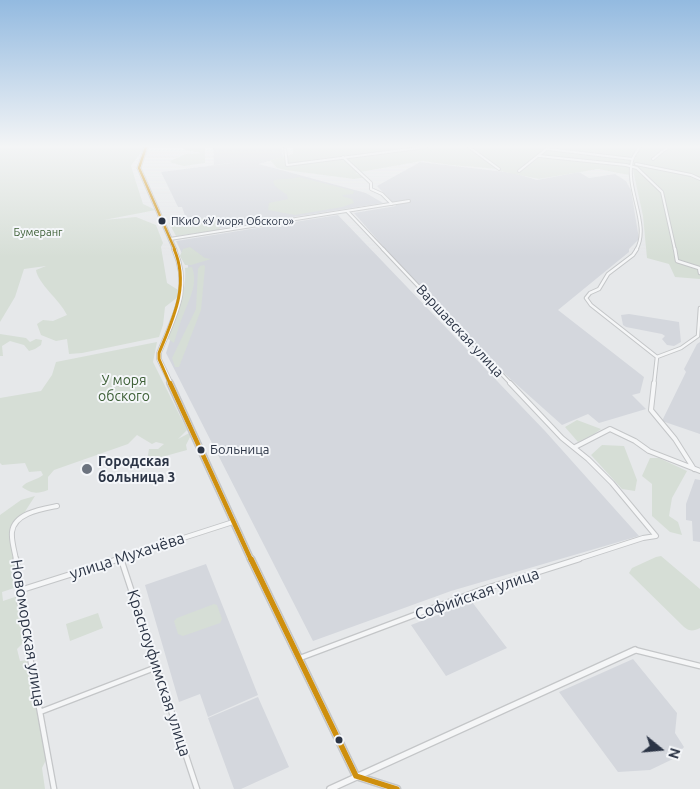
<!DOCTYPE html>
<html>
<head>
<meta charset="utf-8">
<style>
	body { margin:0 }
	#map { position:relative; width:700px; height:789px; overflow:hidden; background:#e6e8ea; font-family:Ubuntu,sans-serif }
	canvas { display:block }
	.north { position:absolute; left:635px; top:724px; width:50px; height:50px; -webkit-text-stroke:4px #f4f6f9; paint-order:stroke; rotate:107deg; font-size:14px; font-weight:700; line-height:20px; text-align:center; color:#2b3445 }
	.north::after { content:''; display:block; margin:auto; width:18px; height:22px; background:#2b3445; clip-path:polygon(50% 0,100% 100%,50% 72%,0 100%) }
</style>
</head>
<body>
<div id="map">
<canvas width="700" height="789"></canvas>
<div class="north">N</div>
</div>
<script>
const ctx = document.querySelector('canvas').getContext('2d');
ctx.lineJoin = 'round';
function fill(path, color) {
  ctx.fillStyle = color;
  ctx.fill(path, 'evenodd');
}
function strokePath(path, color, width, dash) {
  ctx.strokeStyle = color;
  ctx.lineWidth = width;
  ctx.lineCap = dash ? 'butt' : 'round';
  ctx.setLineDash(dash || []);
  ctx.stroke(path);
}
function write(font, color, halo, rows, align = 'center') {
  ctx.font = font + ' Ubuntu,sans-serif';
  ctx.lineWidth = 4;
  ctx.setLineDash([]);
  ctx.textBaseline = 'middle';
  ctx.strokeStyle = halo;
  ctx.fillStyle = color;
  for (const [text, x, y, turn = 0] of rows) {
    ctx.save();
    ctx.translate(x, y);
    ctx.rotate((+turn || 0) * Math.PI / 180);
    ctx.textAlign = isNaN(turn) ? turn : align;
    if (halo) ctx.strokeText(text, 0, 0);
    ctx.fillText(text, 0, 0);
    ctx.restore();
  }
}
fill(new Path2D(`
	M213 147H282L283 157 259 164 366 193 383 203 191 233 182 207H178L161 172 239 162 214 165Z
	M420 162 514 173 537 180 579 172 589 178 615 174 626 181 631 190 639 239 629 249V252L558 310 644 377 640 393 632 395 646 409 599 423 588 414 562 425 459 333 354 213 396 206 377 186Z
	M338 215 545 431 639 536 451 591 313 641 166 353 189 281 188 266 176 241Z
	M629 314 679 322 681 342 674 346 667 345 662 339 665 336 662 334 626 327 623 325 621 315Z
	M700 342V434L662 421 686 372 684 369 697 344Z
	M695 479 700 480V542L693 541 692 521 686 520V504Z
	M206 564 258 695 208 717 200 694 179 702 145 585Z
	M472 602 507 648 446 676 411 625Z
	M633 659 677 713 675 733 684 747 673 759 650 770 618 772 559 692Z
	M258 697 289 767 241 789H234L208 718Z`), '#d4d7dd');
fill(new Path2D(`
	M0 147H145L131 166 143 204 156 210 104 220 136 217 156 225 163 243 161 247 167 283 183 293 165 307 163 325 159 337 82 353 69 354 67 339 56 341 41 335 37 324 43 320 53 321 67 315C60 300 38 284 36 270L46 266 24 269 15 297 0 322Z
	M183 147H205V163L184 166 172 163 170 161 186 154 200 153 185 150Z
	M293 147H467L498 169 451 165 422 161 355 173 367 177 354 179 285 170 277 168 270 160 293 154Z
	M470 147H639L631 159 629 175 598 169 539 179 500 171Z
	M641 147H700V279L675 277 669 264 647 258 643 216 633 170 634 160Z
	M299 177 354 191 353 194 342 195 344 197 352 199 354 203 342 207 295 215 268 210 269 203 288 199 287 195 275 186 273 181C278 178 290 180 299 177Z
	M217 216 220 230 176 236 169 223Z
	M190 247 205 258 211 259 191 265H185L180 256 183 249Z
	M204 265 205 267 201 310 179 367H175L172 358 196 309 198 269 200 266Z
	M192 267C198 283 190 298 184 313 180 322 177 333 174 343L167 338C176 315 187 294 185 268Z
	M0 334 26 338 30 342 36 339 42 340 41 345 35 349 29 351 24 345 10 341 2 346 3 356H0Z
	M157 342 153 362 187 430 178 439 193 431 186 445 187 450 147 461 149 449H158L164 444 156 442 152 444 137 435 128 444 54 470 48 477V490C37 494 32 494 22 487 26 481 37 480 43 475L41 471 29 472 25 463 2 465 0 463V398L41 391 52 375 56 362Z
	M577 420 601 429 594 434 578 442 565 427Z
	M602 445 624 446 637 480 635 491 622 489 591 455Z
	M650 458H659L687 471 672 498 669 516 678 522 682 535 670 532 652 516V484L642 476Z
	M35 496 10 535 17 587 2 592 3 601 18 596 24 642 17 649 20 661 27 660 46 760 42 768 45 789H0V515L21 500Z
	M661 556 700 589V628C694 631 690 632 684 627L629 573 632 568 656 557Z
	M214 604 217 605 222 619 220 623 183 636 178 634 174 621 177 618Z
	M98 613 103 628 70 641 66 624Z`), '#d6ded6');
const minorFar3 = new Path2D(`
	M285 147 287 165 426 147
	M469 147 499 169
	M548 149 632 159
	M539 156 626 165 637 168 662 192 675 250
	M343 157 371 183V189L382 194 392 204
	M653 159 668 147
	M636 164 691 175 700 179
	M519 171 549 147
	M347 211 384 250
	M170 239 409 201
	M636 250C651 226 625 189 632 161 633 156 637 151 640 147`);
const minorFar2 = new Path2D(`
	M383 249 511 384
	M637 249 633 255 608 274 599 289 590 293 586 298 591 305 657 357
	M675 249 677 261 699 268 700 273
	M654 384 657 357 681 348 698 336 700 308`);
const minorFar1 = new Path2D(`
	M510 383 562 438 588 459 612 483 656 536 643 538 575 560
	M654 383 651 410 675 439 694 469
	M575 447 610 429 635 441 649 451 700 471
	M121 558 122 560
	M16 560C15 552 11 541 12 532 14 513 42 509 57 506
	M115 560 233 522`);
const minor = new Path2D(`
	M16 559 21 590 19 597 54 789
	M121 559 197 789
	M21 590 119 559
	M635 650 700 666
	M300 658 481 590 579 559
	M40 712 157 667`);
const tertiary = new Path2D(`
	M330 789 635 650`);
const secondaryFar3 = new Path2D(`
	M146 147 139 168 175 250`);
const secondaryFar2 = new Path2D(`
	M171 384 159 359V353C174 316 192 289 174 249`);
const secondaryFar1 = new Path2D(`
	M170 383 251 560`);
const secondary = new Path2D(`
	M251 559 356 776 397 789`);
strokePath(minorFar3, '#c4c6c8', 4);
strokePath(minorFar2, '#c4c6c8', 4.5);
strokePath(minorFar1, '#c4c6c8', 6);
strokePath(minor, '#c4c6c8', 7);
strokePath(tertiary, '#c4c6c8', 8);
strokePath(secondaryFar3, '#c4c6c8', 5);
strokePath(secondaryFar2, '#c4c6c8', 5.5);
strokePath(secondaryFar1, '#c4c6c8', 8);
strokePath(secondary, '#c4c6c8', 9);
strokePath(minorFar3, '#f5f6f7', 2);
strokePath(minorFar2, '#f5f6f7', 2.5);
strokePath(minorFar1, '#f5f6f7', 4);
strokePath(minor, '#f5f6f7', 4.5);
strokePath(tertiary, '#f5f6f7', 5.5);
strokePath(secondaryFar3, '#f8f8f8', 3);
strokePath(secondaryFar2, '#f8f8f8', 4);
strokePath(secondaryFar1, '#f8f8f8', 5);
strokePath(secondary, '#f8f8f8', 6);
strokePath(new Path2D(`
	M146 147 139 168 175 250`), '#ce8f0e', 2.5);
strokePath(new Path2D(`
	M170 384 159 359V353C173 319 190 285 174 249`), '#ce8f0e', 3);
strokePath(new Path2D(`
	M170 383 251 560`), '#ce8f0e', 4.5);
strokePath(new Path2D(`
	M251 559 356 776 397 789`), '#ce8f0e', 5.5);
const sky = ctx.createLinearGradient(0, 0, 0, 257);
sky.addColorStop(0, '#93bae0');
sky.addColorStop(0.57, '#f4f5f6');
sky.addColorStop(1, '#f4f5f600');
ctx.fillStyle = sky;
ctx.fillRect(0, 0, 700, 257);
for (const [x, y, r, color] of [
	[162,221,4.5,"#2b3445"],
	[201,450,4.5,"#2b3445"],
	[87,469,6,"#6c737f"],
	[339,740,4.5,"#2b3445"]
]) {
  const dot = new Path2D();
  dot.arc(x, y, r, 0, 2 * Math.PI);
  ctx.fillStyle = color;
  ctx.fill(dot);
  strokePath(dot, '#f4f6f9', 2);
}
write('11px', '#2b3445', '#f4f6f9', [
	["ПКиО «У моря Обского»",171,221]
], 'left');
write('11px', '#3f6138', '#f4f6f9', [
	["Бумеранг",38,232]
]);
write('13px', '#2b3445', '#f4f6f9', [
	["Больница",210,450]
], 'left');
write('14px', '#2b3445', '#f4f6f9', [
	["Варшавская улица",460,331,47]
]);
write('14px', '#3f6138', '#f4f6f9', [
	["У моря",124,380],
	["обского",124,396]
]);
write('bold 14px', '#2b3445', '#f4f6f9', [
	["Городская",98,461],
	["больница 3",98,477]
], 'left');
write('16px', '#2b3445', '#f4f6f9', [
	["улица Мухачёва",127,556,-18],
	["Софийская улица",477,594,-19],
	["Новоморская улица",28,633,81],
	["Красноуфимская улица",159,673,72]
]);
</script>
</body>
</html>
